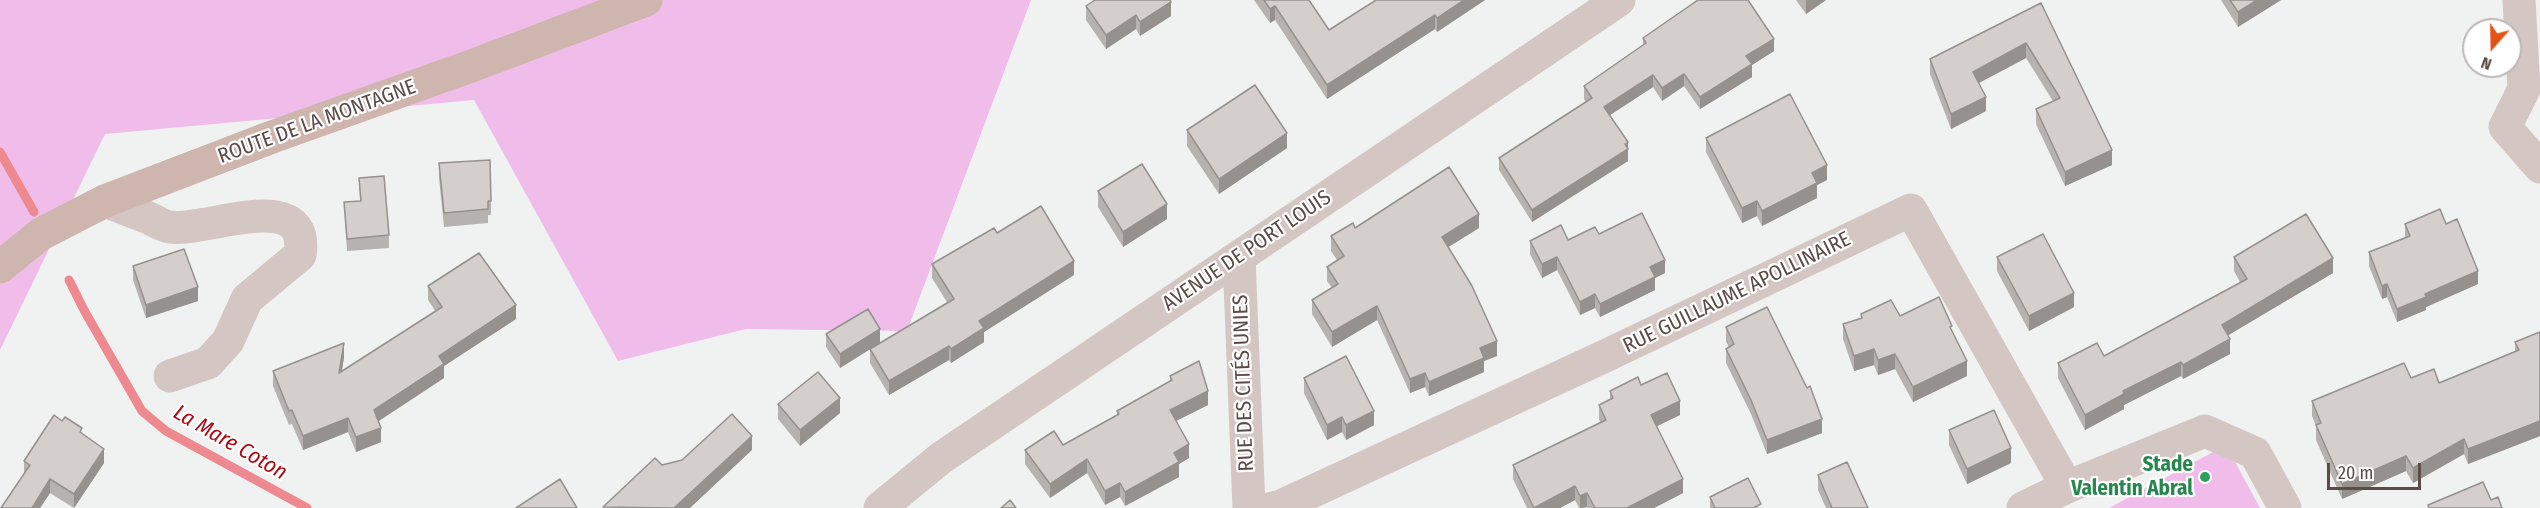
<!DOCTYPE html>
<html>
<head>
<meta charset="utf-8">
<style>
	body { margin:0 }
	#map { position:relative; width:2540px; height:508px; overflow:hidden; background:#eff2f1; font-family:"Fira Sans Condensed",sans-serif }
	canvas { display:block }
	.north { position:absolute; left:2462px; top:18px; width:60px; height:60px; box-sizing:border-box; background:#fff; border:2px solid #beb7b5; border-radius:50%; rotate:200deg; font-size:16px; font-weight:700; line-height:24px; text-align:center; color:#5d4b47 }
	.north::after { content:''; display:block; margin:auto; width:21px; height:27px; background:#e55216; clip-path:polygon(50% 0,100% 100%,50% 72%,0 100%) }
	.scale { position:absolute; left:2327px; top:463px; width:94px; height:27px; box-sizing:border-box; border:3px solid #5d4b47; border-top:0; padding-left:8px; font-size:18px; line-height:21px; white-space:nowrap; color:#5d4b47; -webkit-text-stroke:4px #fff; paint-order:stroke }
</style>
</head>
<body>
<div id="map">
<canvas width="2540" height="508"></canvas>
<div class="north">N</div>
<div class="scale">20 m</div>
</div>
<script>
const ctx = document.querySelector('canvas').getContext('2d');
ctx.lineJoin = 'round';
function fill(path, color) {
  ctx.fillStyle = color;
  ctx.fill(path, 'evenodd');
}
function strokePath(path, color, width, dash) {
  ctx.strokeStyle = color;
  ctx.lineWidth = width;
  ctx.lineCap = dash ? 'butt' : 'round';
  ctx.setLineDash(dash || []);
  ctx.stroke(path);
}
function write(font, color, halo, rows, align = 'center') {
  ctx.font = font + ' "Fira Sans Condensed",sans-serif';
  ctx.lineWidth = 4.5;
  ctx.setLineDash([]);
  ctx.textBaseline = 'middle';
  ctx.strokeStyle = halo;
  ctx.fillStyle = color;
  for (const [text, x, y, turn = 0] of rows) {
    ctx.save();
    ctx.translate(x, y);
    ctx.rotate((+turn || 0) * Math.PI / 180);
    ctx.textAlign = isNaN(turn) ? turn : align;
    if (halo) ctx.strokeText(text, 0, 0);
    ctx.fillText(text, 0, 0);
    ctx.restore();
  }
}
fill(new Path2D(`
	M0 0H1031L907 331 746 329 618 361 474 100 105 134 0 350Z
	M2226 445 2260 508H2109Z`), '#f0bdea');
strokePath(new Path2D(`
	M0 152 34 212
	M69 280 85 312 142 411 166 431 307 508`), '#ee898f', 9);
strokePath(new Path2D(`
	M2519 0 2524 89 2505 127 2540 167
	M105 201C120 207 134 212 149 218 155 221 163 226 170 227 204 233 311 184 300 255L247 299 228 341 208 363 170 376
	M1239 257 1249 508
	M880 508 941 458 1619 0
	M1272 508 1281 506 1603 357 1911 210 2067 487
	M2023 508 2067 487 2205 431 2255 453 2285 508`), '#d4c6c2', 33);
strokePath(new Path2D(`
	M0 267 41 234 105 201 272 137 474 65 646 0`), '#ceb5ae', 33);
fill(new Path2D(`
	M1254 0H1309L1329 30 1376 0H1485L1437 32 1435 29 1327 99 1275 20 1270 23Z
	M1796 0H1826L1806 14Z
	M2221 0H2281L2238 27Z
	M2041 3 2112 165 2065 186 2036 124V109L2053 101 2026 58 1979 83 1986 111 1951 129 1930 74V59Z
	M1086 6 1171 16 1140 36 1136 29 1106 49 1086 20Z
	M1643 38 1774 51 1752 65V77L1700 109 1684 86 1662 101 1653 87 1610 115 1628 154V161L1532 222 1499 170V158L1586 102 1584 99V86L1643 46Z
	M1187 130 1287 148 1219 194 1187 146Z
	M1706 138 1827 180 1817 185V198L1762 226 1757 216 1742 223 1706 152Z
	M439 163 491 201V215H488V223L444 227 439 178Z
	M359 178 389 235V248L347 251 344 202 360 201Z
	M1098 191 1167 219 1123 247 1098 207Z
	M2405 224H2446L2478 284 2426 307V310L2397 322 2387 297 2382 299 2369 266V252L2405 237Z
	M1355 228H1479L1448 247 1497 356 1484 361V372L1429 396 1425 387 1410 393 1377 320 1332 347 1312 314V300L1332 288 1327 281V267L1337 260 1331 251V236Z
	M997 233 1074 275 984 332V342L951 363 949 360 889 395 870 363V349L840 368 826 347V334L880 343 947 302 932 278V264Z
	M1599 234 1665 273 1655 278V290L1600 317 1595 308 1580 315 1557 270 1542 278 1530 254V241L1568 240Z
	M1997 257 2074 307 2029 331 1997 271Z
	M2234 257 2333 273 2228 335 2230 354 2183 379 2181 376 2124 405V409L2085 430 2058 378V363L2104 356 2240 282 2234 271Z
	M133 266 198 301 146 318 133 280Z
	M428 286 516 319 444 366V378L379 421 381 442 356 452 348 432 303 450 292 424 289 425 273 386V371L344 357 342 371 436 312 428 300Z
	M1861 314 1900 316 1952 331 1967 376 1913 402 1895 369 1878 375 1874 365 1854 371 1843 339V324L1861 318Z
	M1726 327 1822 433 1767 454 1751 414 1726 363V349L1729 347 1726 342Z
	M2540 332V436L2468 464 2464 454 2413 483 2406 471 2342 499 2316 440V426L2312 416V401L2439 383 2515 351V342Z
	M1170 376 1208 405 1176 421 1189 458 1179 464V477L1125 506 1120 497 1105 505 1087 473 1050 498 1025 464V450L1063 445 1117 415V411L1170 382Z
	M1304 378 1374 425 1346 440 1342 432 1327 440 1304 393Z
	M1641 385 1680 415 1657 426 1683 493 1654 508H1587V507L1584 508H1579L1575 500 1560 508H1527L1513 479V465L1600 422 1599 419V405L1610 400V391Z
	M778 404 840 413 800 446 778 419Z
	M1949 430 2011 463 1967 484 1949 445Z
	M82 434 104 463 74 508 50 493 40 508H1L24 475V461Z
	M1818 475 1868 508H1826L1818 490Z
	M1710 497 1761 508H1710Z`), '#b6b2af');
fill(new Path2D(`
	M1464 0H1485L1437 32V18Z
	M1806 0H1826L1806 14Z
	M2257 0H2281L2238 27V12Z
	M1171 2V16L1140 36V22Z
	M1275 6V20L1270 23V9Z
	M1136 15V29L1106 49V35Z
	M1435 15V29L1327 99V85Z
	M1774 39V51L1752 65V77L1700 109V97L1746 56Z
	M2026 43V58L1973 86V72Z
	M1684 74V86L1662 101V88Z
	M1653 75V87L1604 119V107Z
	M1986 97V111L1951 129V114Z
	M1287 133V148L1219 194V179Z
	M1628 142V161L1532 222V210Z
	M2112 150V165L2065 186V172Z
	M1827 165V180L1817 185V198L1762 226V211L1812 173Z
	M1757 201V216L1742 223V208Z
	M1167 204V219L1123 247V232Z
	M1479 214V228L1442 251V237Z
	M1557 257V270L1542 278V264Z
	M2333 258V273L2222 339V325Z
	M1665 260V273L1655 278V290L1600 317V304L1650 267Z
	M1074 261V275L984 332V342L951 363V349L979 321Z
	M2478 271V284L2426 307V310L2397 322V309L2425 294Z
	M2387 284V297L2382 299V286Z
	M198 287V301L146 318V305Z
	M2074 293V307L2029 331V316Z
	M1595 294V308L1580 315V302Z
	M516 305V319L444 366V378L374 424V410L439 356Z
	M1377 306V320L1332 347V332Z
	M880 329V343L840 368V354Z
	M2230 339V354L2183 379V365Z
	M1497 341V356L1484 361V372L1429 396V382L1480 348Z
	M344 343V357L339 387V373Z
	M949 346V360L889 395V381Z
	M1874 349V365L1854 371V356Z
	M1895 354V369L1878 375V360Z
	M1967 361V376L1913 402V387Z
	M2181 362V376L2124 405V409L2085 430V415L2123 391Z
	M1425 373V387L1410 393V379Z
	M1208 391V405L1170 424V410Z
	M840 398V413L800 446V430Z
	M1680 401V415L1651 429V415Z
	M1374 411V425L1346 440V425Z
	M1342 417V432L1327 440V425Z
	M348 418V432L303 450V436Z
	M1822 419V433L1767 454V440Z
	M2540 421V436L2468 464V449Z
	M381 428V442L356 452V437Z
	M752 436V450L690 508H674Z
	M2464 439V454L2413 483V468Z
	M1189 444V458L1179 464V477L1125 506V492L1174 453Z
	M2011 448V463L1967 484V469Z
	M104 449V463L74 508V494Z
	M2406 456V471L2342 499V484Z
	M1087 459V473L1050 498V484Z
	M50 479V493L40 508H32Z
	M1683 479V493L1654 508H1627Z
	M1120 483V497L1105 505V491Z
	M1575 486V500L1560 508H1534Z
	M1587 493V507L1580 508V496Z`), '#94918f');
const building = new Path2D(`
	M1095 0H1170L1171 2 1140 22 1136 15 1106 35 1086 6Z
	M1264 0H1309L1329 30 1376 0H1464L1437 18 1435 15 1327 85 1275 6 1270 9Z
	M1698 0H1748L1774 39 1746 56 1752 64 1700 97 1684 74 1662 88 1653 75 1604 107 1628 142 1625 144 1628 149 1532 210 1499 158 1592 98 1584 86 1646 43 1643 38Z
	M2230 0H2257L2238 12Z
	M2041 3 2112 150 2065 172 2036 109 2060 98 2026 43 1973 72 1986 97 1951 114 1930 59Z
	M1255 85 1287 133 1219 179 1187 130Z
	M1790 94 1827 165 1812 173 1817 183 1762 211 1757 201 1742 208 1706 138Z
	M490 160 491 201H488V209L444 213 439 163Z
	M1142 164 1167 204 1123 232 1098 191Z
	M1449 167 1479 214 1442 237 1472 286 1497 341 1480 348 1484 358 1429 382 1425 373 1410 379 1377 306 1332 332 1312 300 1338 284 1327 267 1344 256 1331 236 1353 223 1355 228Z
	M384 176 389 235 347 239 344 202 361 201 359 178Z
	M1041 206 1074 261 979 321 984 328 951 349 949 346 889 381 870 349 954 299 932 264 994 228 997 233Z
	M2440 209 2446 224 2457 219 2478 271 2425 294 2426 297 2397 309 2387 284 2382 286 2369 252 2410 236 2405 224Z
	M1642 213 1665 260 1650 267 1655 277 1600 304 1595 294 1580 302 1557 257 1542 264 1530 241 1561 225 1568 240 1595 227 1599 234Z
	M2306 214 2333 258 2222 325 2230 339 2183 365 2181 362 2123 391 2124 394 2085 415 2058 363 2097 343 2104 356 2247 279 2234 257Z
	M2043 234 2074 293 2029 316 1997 257Z
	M184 249 198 287 146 305 133 266Z
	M479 253 516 305 439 356 444 364 374 410 381 428 356 437 348 418 303 436 292 410 289 411 273 371 344 343 339 373 442 307 428 286Z
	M1939 297 1952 326 1950 327 1967 361 1913 387 1895 354 1878 360 1874 349 1854 356 1843 324 1862 318 1861 314 1891 300 1900 316Z
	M1767 307 1807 388 1810 386 1822 419 1767 440 1751 400 1726 349 1734 344 1726 327Z
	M868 309 880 329 840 354 826 334Z
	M2540 332V421L2468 449 2464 439 2413 468 2406 456 2342 484 2316 425 2321 423 2312 401 2404 363 2411 378 2434 369 2439 383 2519 350 2515 342Z
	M1346 356 1374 411 1346 425 1342 417 1327 425 1304 378Z
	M1199 361 1208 391 1170 410 1189 444 1174 453 1179 462 1125 492 1120 483 1105 491 1087 459 1050 484 1025 450 1054 431 1063 445 1119 414 1117 411 1172 380 1170 376Z
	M818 372 840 398 800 430 778 404Z
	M1667 373 1680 401 1651 415 1683 479 1627 508H1595L1587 493 1580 496 1575 486 1534 508 1513 465 1606 420 1599 405 1613 398 1610 391 1638 377 1641 385Z
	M1994 410 2011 448 1967 469 1949 430Z
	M732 414 752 436 674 508 603 507 655 458 662 465 682 460Z
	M54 415 62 421 65 417 82 428 80 432 104 449 74 494 50 479 32 508H1L30 465 24 461Z
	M1847 462 1868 508H1832L1818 475Z
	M1748 478 1761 504 1755 507V508H1715L1710 497Z
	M560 479 577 508H516Z
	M2483 482 2491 500 2498 497 2502 508H2429L2428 505Z
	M1010 500 1016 508H1001Z`);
fill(building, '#d4cfcc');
strokePath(building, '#94918f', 1.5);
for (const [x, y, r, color] of [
	[2205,477,6,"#2e9e5b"]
]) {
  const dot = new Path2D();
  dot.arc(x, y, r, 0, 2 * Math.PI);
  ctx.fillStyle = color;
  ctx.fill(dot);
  strokePath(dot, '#fff', 2);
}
write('21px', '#5d4b47', '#fff', [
	["ROUTE DE LA MONTAGNE",317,122,-20],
	["AVENUE DE PORT LOUIS",1247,251,-34],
	["RUE GUILLAUME APOLLINAIRE",1737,293,-26],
	["RUE DES CITÉS UNIES",1244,383,-92]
]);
write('bold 21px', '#27864d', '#fff', [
	["Stade",2193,465],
	["Valentin Abral",2193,489]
], 'right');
write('italic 22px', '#ad0a14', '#fff', [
	["La Mare Coton",230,443,30]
]);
</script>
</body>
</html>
